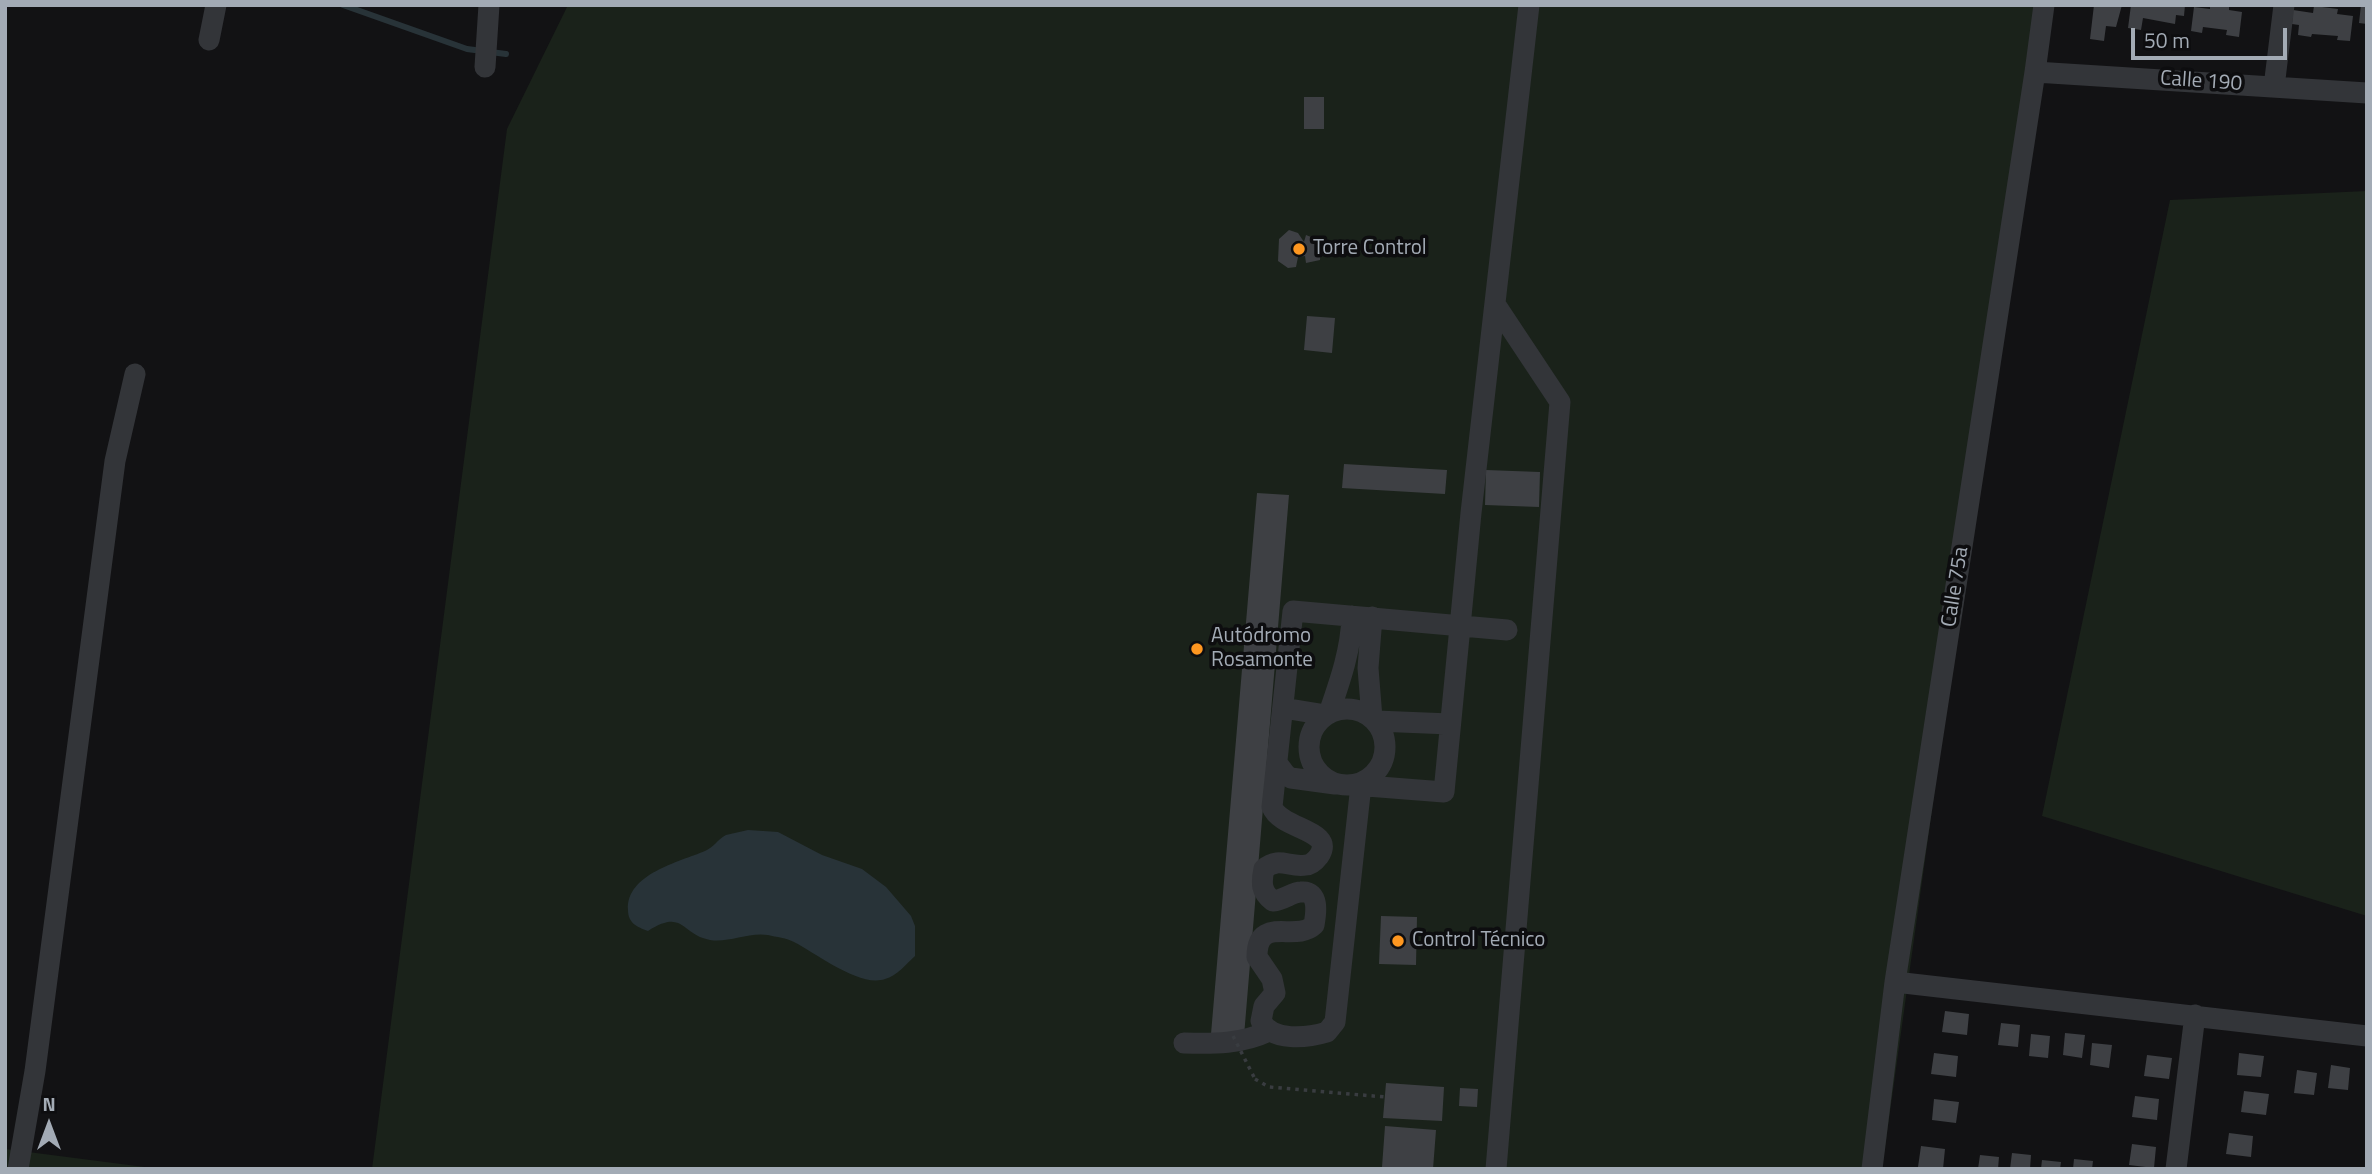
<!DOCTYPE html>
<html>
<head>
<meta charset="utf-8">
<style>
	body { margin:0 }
	#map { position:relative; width:2372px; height:1174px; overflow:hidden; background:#121214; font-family:"Titillium Web",sans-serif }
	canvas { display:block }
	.frame { position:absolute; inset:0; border:7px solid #a3abb5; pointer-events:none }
	.north { position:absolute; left:14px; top:1090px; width:70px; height:70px; -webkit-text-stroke:5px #0d0d0f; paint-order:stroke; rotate:0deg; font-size:19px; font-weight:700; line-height:28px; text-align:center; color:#a3abb5 }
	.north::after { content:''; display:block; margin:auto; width:24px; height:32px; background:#a3abb5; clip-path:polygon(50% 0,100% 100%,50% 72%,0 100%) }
	.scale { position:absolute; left:2131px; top:28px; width:156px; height:32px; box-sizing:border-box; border:4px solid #a3abb5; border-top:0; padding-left:9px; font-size:21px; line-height:24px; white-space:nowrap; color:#a3abb5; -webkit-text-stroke:5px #0d0d0f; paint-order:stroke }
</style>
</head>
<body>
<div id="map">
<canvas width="2372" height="1174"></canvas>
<div class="frame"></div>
<div class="north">N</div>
<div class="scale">50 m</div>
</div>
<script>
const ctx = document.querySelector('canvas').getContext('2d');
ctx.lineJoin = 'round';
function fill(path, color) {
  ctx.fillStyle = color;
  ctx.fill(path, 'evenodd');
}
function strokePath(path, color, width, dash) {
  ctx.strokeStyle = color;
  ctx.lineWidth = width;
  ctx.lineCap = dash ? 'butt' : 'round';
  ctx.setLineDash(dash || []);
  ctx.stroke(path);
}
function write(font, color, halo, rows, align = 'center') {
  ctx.font = font + ' "Titillium Web",sans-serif';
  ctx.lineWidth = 7;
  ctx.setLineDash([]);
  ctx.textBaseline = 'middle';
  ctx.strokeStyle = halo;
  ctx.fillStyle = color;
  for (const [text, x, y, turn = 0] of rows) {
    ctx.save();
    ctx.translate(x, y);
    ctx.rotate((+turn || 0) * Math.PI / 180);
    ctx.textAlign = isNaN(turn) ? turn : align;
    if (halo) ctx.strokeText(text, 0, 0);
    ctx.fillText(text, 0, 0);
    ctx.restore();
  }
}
fill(new Path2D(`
	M568 5H2044L1882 1169H372L507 129Z
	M2367 191V916L2042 816 2170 200Z
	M5 1149 160 1169H5Z`), '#1a221a');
fill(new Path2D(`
	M748 830 778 832 822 855 862 869 886 887 911 916 915 926V956C906 964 897 976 885 979 860 988 816 953 794 942 787 938 776 937 768 935 748 932 729 943 710 940 681 935 684 908 648 931 637 927 628 923 628 910 626 874 679 862 705 851 713 848 718 839 726 835 733 833 741 832 748 830Z`), '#283338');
strokePath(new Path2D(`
	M343 5 467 49 506 54`), '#283338', 6);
fill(new Path2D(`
	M2094 5H2122L2116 27 2106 26 2104 41 2090 39Z
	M2131 5H2185L2184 16 2176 15 2175 24 2143 18 2141 30 2128 28Z
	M2210 5H2229V10L2242 12 2239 37 2226 35 2227 30 2203 27 2202 33 2191 31 2194 7 2210 9Z
	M2361 5H2367V24L2359 23Z
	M2314 6 2338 9 2337 14 2353 16 2350 41 2337 40 2338 36 2312 34 2311 37 2298 35 2299 25 2292 24 2293 10 2313 13Z
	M1304 97H1324V129H1304Z
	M1289 230 1298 233 1304 242 1306 235 1321 241 1320 260 1306 263 1305 256 1298 257 1296 267 1288 268 1278 261 1279 239Z
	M1307 316 1335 318 1332 353 1304 350Z
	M1344 464 1447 470 1445 494 1342 488Z
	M1486 470 1540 472 1539 507 1485 505Z
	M1257 493 1289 495 1244 1036 1211 1034Z
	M1381 916 1417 917 1416 965 1379 964Z
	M1945 1011 1969 1014 1967 1035 1942 1032Z
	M2001 1023 2020 1025 2018 1047 1998 1045Z
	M2065 1033 2085 1035 2082 1058 2063 1055Z
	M2031 1034 2050 1036 2048 1058 2029 1056Z
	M2092 1043 2112 1045 2109 1068 2090 1065Z
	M1934 1053 1958 1056 1956 1077 1931 1074Z
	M2239 1053 2264 1056 2261 1077 2237 1075Z
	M2147 1055 2172 1058 2169 1079 2144 1076Z
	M2331 1065 2350 1068 2348 1090 2328 1088Z
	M2297 1070 2317 1073 2314 1095 2294 1093Z
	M1386 1083 1444 1087 1442 1121 1383 1118Z
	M1460 1088 1478 1089 1477 1107 1459 1106Z
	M2244 1091 2269 1094 2266 1115 2241 1112Z
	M2135 1096 2159 1099 2157 1120 2132 1117Z
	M1934 1099 1959 1102 1956 1123 1932 1120Z
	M1385 1126 1436 1130 1433 1169 1382 1167Z
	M2229 1133 2253 1136 2251 1157 2226 1154Z
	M2132 1144 2156 1147 2154 1168 2129 1165Z
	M1921 1146 1945 1149 1943 1169 1918 1167Z
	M2012 1153 2031 1155 2030 1169H2010Z
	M1980 1155 1999 1157 1998 1169H1978Z
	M2074 1159 2093 1161 2092 1169H2073Z
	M2042 1160 2061 1162 2060 1169H2041Z`), '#3e4044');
strokePath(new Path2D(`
	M1255 1079 1269 1087 1385 1097`), '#393c40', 3.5, [3.5, 5]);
strokePath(new Path2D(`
	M209 40 216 5
	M485 67 489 5
	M2035 72 2367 93
	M2274 87 2284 5
	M1495 304 1560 402 1496 1169
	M1372 617 1368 668 1372 718
	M1283 708 1326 715
	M1309 747a38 38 0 1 1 76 0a38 38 0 1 1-76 0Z
	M1329 713C1340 681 1351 650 1352 616
	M1376 721 1450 724
	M1277 763 1286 775 1291 778 1335 784
	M1354 785 1444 792 1471 513 1529 5
	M1361 785 1335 1022 1327 1032C1307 1038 1272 1042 1261 1021L1264 1006 1275 993 1272 979 1257 957C1257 914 1295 943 1314 925 1316 914 1320 890 1301 892 1292 892 1284 900 1273 901 1261 892 1261 883 1264 869 1279 856 1289 868 1306 865 1311 865 1316 860 1319 856 1336 829 1281 830 1272 807L1293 611 1507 630
	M1895 982 2367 1036
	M1184 1043C1214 1044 1242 1044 1269 1031
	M18 1169 35 1071 115 461 135 374
	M1872 1169 1895 982 2035 72 2044 5
	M2176 1169 2195 1015`), '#333539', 21);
strokePath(new Path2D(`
	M1233 1036 1255 1079`), '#393c40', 3.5, [3.5, 5]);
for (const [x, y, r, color] of [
	[1299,249,7,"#fe9720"],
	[1197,649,7,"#fe9720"],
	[1398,941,7,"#fe9720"]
]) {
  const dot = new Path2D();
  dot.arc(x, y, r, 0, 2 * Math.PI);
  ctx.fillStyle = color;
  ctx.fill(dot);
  strokePath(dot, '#0d0d0f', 2.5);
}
write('21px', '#a3abb5', '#0d0d0f', [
	["Calle 190",2201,82,4],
	["Calle 75a",1956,587,-81]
]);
write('21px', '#a3abb5', '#0d0d0f', [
	["Torre Control",1313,249],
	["Autódromo",1211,637],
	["Rosamonte",1211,661],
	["Control Técnico",1412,941]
], 'left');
</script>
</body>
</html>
